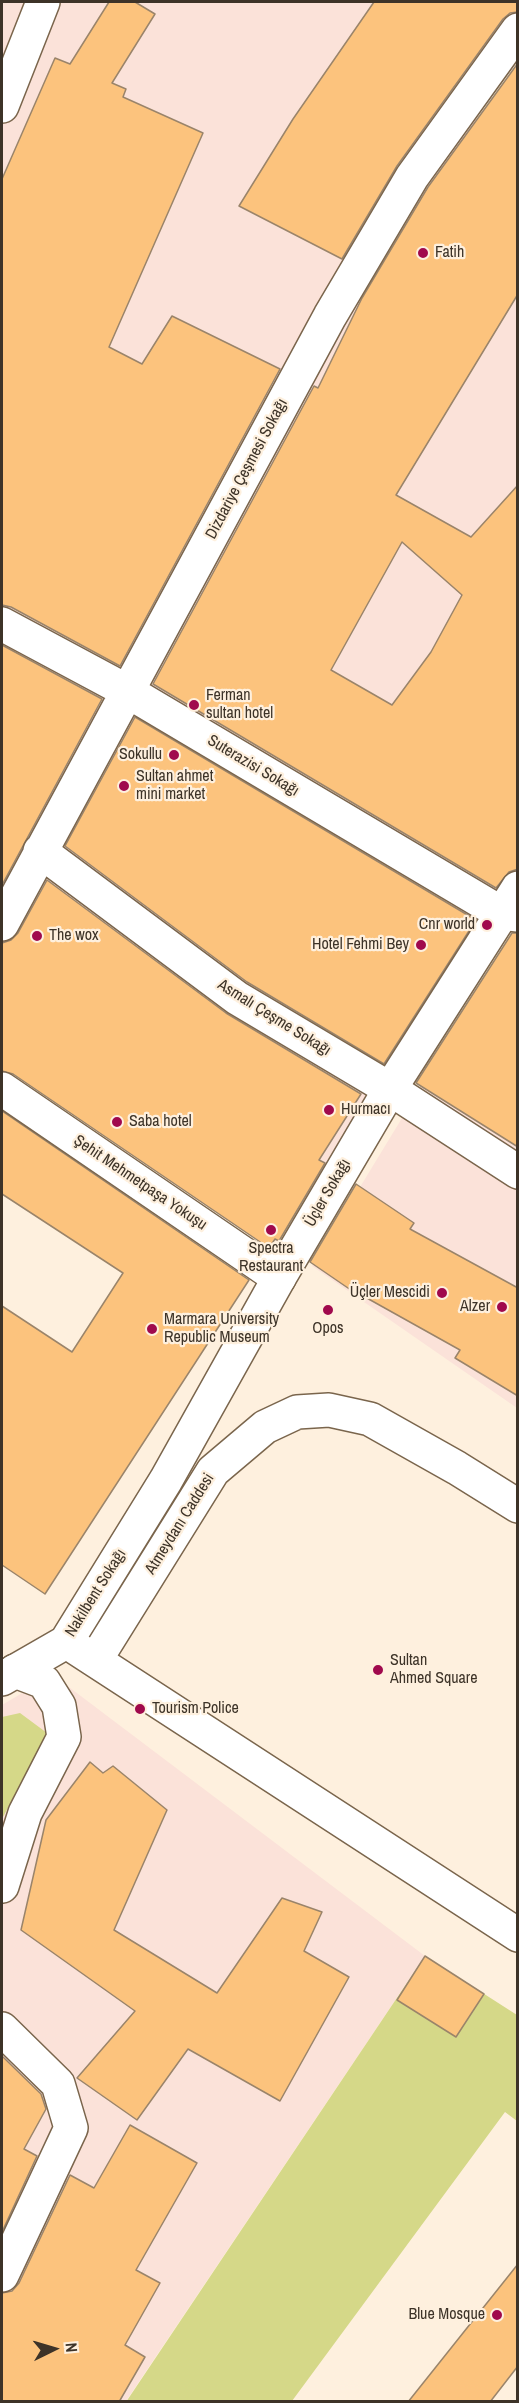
<!DOCTYPE html>
<html>
<head>
<meta charset="utf-8">
<style>
	body { margin:0 }
	#map { position:relative; width:519px; height:2403px; overflow:hidden; background:#fef0de; font-family:"Archivo Narrow",sans-serif }
	canvas { display:block }
	.frame { position:absolute; inset:0; border:3px solid #3d3328; pointer-events:none }
	.north { position:absolute; left:24px; top:2319px; width:60px; height:60px; -webkit-text-stroke:4px #fef0de; paint-order:stroke; rotate:85deg; font-size:16px; font-weight:700; line-height:24px; text-align:center; color:#3d3328 }
	.north::after { content:''; display:block; margin:auto; width:21px; height:27px; background:#3d3328; clip-path:polygon(50% 0,100% 100%,50% 72%,0 100%) }
</style>
</head>
<body>
<div id="map">
<canvas width="519" height="2403"></canvas>
<div class="frame"></div>
<div class="north">N</div>
</div>
<script>
const ctx = document.querySelector('canvas').getContext('2d');
ctx.lineJoin = 'round';
function fill(path, color) {
  ctx.fillStyle = color;
  ctx.fill(path, 'evenodd');
}
function strokePath(path, color, width, dash) {
  ctx.strokeStyle = color;
  ctx.lineWidth = width;
  ctx.lineCap = dash ? 'butt' : 'round';
  ctx.setLineDash(dash || []);
  ctx.stroke(path);
}
function write(font, color, halo, rows, align = 'center') {
  ctx.font = font + ' "Archivo Narrow",sans-serif';
  ctx.lineWidth = 4.5;
  ctx.setLineDash([]);
  ctx.textBaseline = 'middle';
  ctx.strokeStyle = halo;
  ctx.fillStyle = color;
  for (const [text, x, y, turn = 0] of rows) {
    ctx.save();
    ctx.translate(x, y);
    ctx.rotate((+turn || 0) * Math.PI / 180);
    ctx.textAlign = isNaN(turn) ? turn : align;
    if (halo) ctx.strokeText(text, 0, 0);
    ctx.fillText(text, 0, 0);
    ctx.restore();
  }
}
fill(new Path2D(`
	M2 2H517V56L471 112 517 150V866L278 1242 2 1065Z
	M517 929V1408L312 1266Z
	M53 1675 425 1956 126 2401H2V1705Z`), '#fbe2d9');
fill(new Path2D(`
	M20 1713 47 1733 2 1819V1717Z
	M425 1956 517 2015V2121L505 2112 292 2401 126 2402Z`), '#d5d888');
const building = new Path2D(`
	M109 2H135L155 14 112 83 126 89 123 97 203 133 109 347 142 364 172 316 280 369 120 666 11 607 2 605V179L55 58 70 64Z
	M374 2H518V12L510 13 503 19 397 166 342 259 239 206 293 119Z
	M518 63V294L396 495 471 537 518 485V869L509 872 496 888 153 684 314 386 318 388 362 298 428 187ZM402 542 462 595 431 652 392 705 331 670Z
	M2 645 102 699 2 885Z
	M135 717 476 920 384 1064 247 982 65 846Z
	M47 880 226 1013 361 1094 319 1160 325 1163 279 1241 275 1239 269 1248 13 1074 2 1071V943L11 940 18 933Z
	M512 933H518V1147L416 1083Z
	M2 1111 249 1280 45 1594 2 1565V1306L72 1352 123 1273 2 1194Z
	M356 1184 414 1223 410 1229 518 1288V1396L455 1358 460 1350 365 1297 364 1299 310 1262Z
	M90 1762 103 1773 113 1766 167 1810 114 1930 217 1993 282 1898 322 1912 304 1951 349 1977 280 2101 188 2049 137 2120 77 2078 135 2011 21 1930 46 1820Z
	M425 1956 484 1994 456 2037 397 2000Z
	M2 2056 41 2094 46 2109 24 2149 37 2156 2 2232Z
	M130 2125 197 2163 136 2270 160 2283 125 2345 145 2357 119 2402H2V2293L12 2291 19 2283 70 2175 94 2188Z
	M518 2264V2366L490 2402H408Z`);
fill(building, '#fcc37d');
strokePath(building, '#9a846a', 1.5);
const street = new Path2D(`
	M2 106 43 2
	M2 624 127 691 501 913 518 915
	M40 851 237 998 390 1089 518 1172
	M2 924 330 316 412 177 518 30
	M2 1089 279 1278
	M76 1648 518 1935
	M96 1659 213 1471 265 1427 297 1412 329 1410 370 1419 457 1468 518 1506
	M2 1886 25 1813 64 1737 59 1706 44 1682 15 1671
	M2 2029 58 2084 71 2128 2 2275`);
const secondary = new Path2D(`
	M2 1679 66 1642 166 1480 279 1278 390 1089 518 888`);
strokePath(street, '#7a654c', 36);
strokePath(secondary, '#7a654c', 36);
strokePath(street, '#fff', 33);
strokePath(secondary, '#fff', 33);
for (const [x, y, r, color] of [
	[423,253,6,"#a0094d"],
	[194,705,6,"#a0094d"],
	[174,755,6,"#a0094d"],
	[124,786,6,"#a0094d"],
	[487,925,6,"#a0094d"],
	[37,936,6,"#a0094d"],
	[421,945,6,"#a0094d"],
	[329,1110,6,"#a0094d"],
	[117,1122,6,"#a0094d"],
	[271,1230,6,"#a0094d"],
	[442,1293,6,"#a0094d"],
	[502,1307,6,"#a0094d"],
	[328,1310,6,"#a0094d"],
	[152,1329,6,"#a0094d"],
	[378,1670,6,"#a0094d"],
	[140,1709,6,"#a0094d"],
	[497,2315,6,"#a0094d"]
]) {
  const dot = new Path2D();
  dot.arc(x, y, r, 0, 2 * Math.PI);
  ctx.fillStyle = color;
  ctx.fill(dot);
  strokePath(dot, '#fef0de', 2);
}
write('16px', '#3d3328', '#fef0de', [
	["Fatih",435,253],
	["Ferman",206,696],
	["sultan hotel",206,714],
	["Sokullu",162,755,"right"],
	["Sultan ahmet",136,777],
	["mini market",136,795],
	["Cnr world",475,925,"right"],
	["The wox",49,936],
	["Hotel Fehmi Bey",409,945,"right"],
	["Hurmacı",341,1110],
	["Saba hotel",129,1122],
	["Spectra",271,1249,"center"],
	["Restaurant",271,1267,"center"],
	["Üçler Mescidi",430,1293,"right"],
	["Alzer",490,1307,"right"],
	["Marmara University",164,1320],
	["Republic Museum",164,1338],
	["Opos",328,1329,"center"],
	["Sultan",390,1661],
	["Ahmed Square",390,1679],
	["Tourism Police",152,1709],
	["Blue Mosque",485,2315,"right"]
], 'left');
write('16px', '#3d3328', '#fef0de', [
	["Dizdariye Çeşmesi Sokağı",247,469,-62],
	["Suterazisi Sokağı",253,766,31],
	["Asmalı Çeşme Sokağı",274,1018,32],
	["Şehit Mehmetpaşa Yokuşu",140,1183,34],
	["Üçler Sokağı",328,1193,-60],
	["Atmeydanı Caddesi",180,1524,-58],
	["Nakilbent Sokağı",96,1593,-58]
]);
</script>
</body>
</html>
